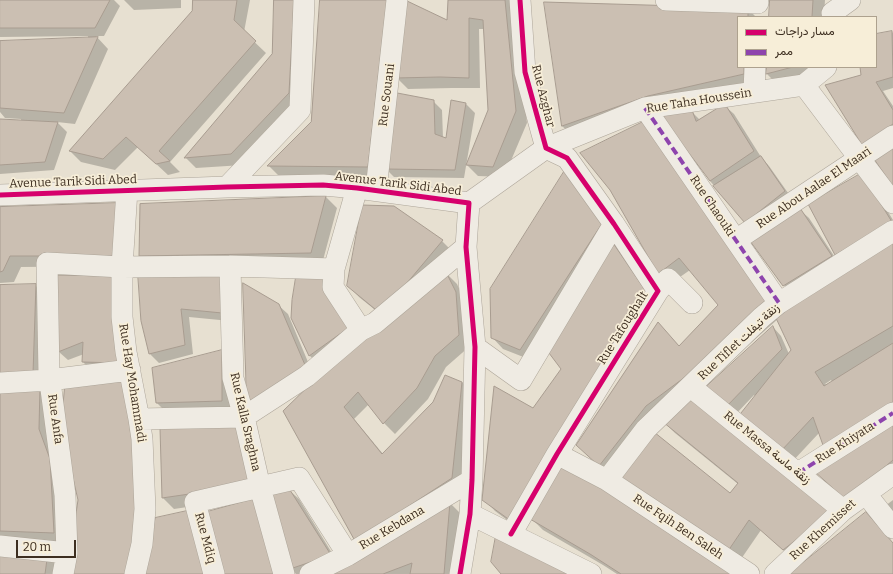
<!DOCTYPE html>
<html>
<head>
<meta charset="utf-8">
<style>
	body { margin:0 }
	#map { position:relative; width:893px; height:574px; overflow:hidden; background:#e7e0d1; font-family:Bitter,Vazirmatn,serif }
	canvas { display:block }
	.legend { position:absolute; left:737px; top:16px; width:140px; height:52px; box-sizing:border-box; background:#f7eed8; border:1px solid #ada18e; margin:0; padding:5px 7px; list-style:none; font-size:12px; color:#3d2e20 }
	.legend li { display:flex; align-items:center; gap:8px; height:20px }
	.legend b { width:20px; border:1px solid #ada18e }
	.scale { position:absolute; left:16px; top:540px; width:60px; height:18px; box-sizing:border-box; border:2px solid #3d2e20; border-top:0; padding-left:5px; font-size:12px; line-height:14px; white-space:nowrap; color:#3d2e20; -webkit-text-stroke:3px #f7eed8; paint-order:stroke }
</style>
</head>
<body>
<div id="map">
<canvas width="893" height="574"></canvas>
<ul class="legend">
<li><b style="height:5px;background:#d6006c"></b>مسار دراجات</li>
<li><b style="height:5px;background:#8e44ad"></b>ممر</li>
</ul>
<div class="scale">20 m</div>
</div>
<script>
const ctx = document.querySelector('canvas').getContext('2d');
ctx.lineJoin = 'round';
function fill(path, color) {
  ctx.fillStyle = color;
  ctx.fill(path, 'evenodd');
}
function strokePath(path, color, width, dash) {
  ctx.strokeStyle = color;
  ctx.lineWidth = width;
  ctx.lineCap = dash ? 'butt' : 'round';
  ctx.setLineDash(dash || []);
  ctx.stroke(path);
}
function write(font, color, halo, rows, align = 'center') {
  ctx.font = font + ' Bitter,Vazirmatn,serif';
  ctx.lineWidth = 3.5;
  ctx.setLineDash([]);
  ctx.textBaseline = 'middle';
  ctx.strokeStyle = halo;
  ctx.fillStyle = color;
  for (const [text, x, y, turn = 0] of rows) {
    ctx.save();
    ctx.translate(x, y);
    ctx.rotate((+turn || 0) * Math.PI / 180);
    ctx.textAlign = isNaN(turn) ? turn : align;
    if (halo) ctx.strokeText(text, 0, 0);
    ctx.fillText(text, 0, 0);
    ctx.restore();
  }
}
fill(new Path2D(`
	M0 0H114L120 6 104 36H96L108 49 75 124 57 122 67 132 54 170 0 174V120L21 121V119L5 118 0 112V42L88 38V36L0 37Z
	M124 0H181V8L134 10Z
	M194 0H250L244 32 266 53 170 162 180 172 168 175 138 147 115 170 81 162 70 151 193 11Z
	M275 0H306L299 105 243 165 196 168 185 157 273 54Z
	M321 0 379 177 279 176 269 166 312 122Z
	M449 0H514L527 123 504 177 478 176 467 165 489 110 484 29H479L480 88H452L408 89 397 78 448 21Z
	M771 0H825L824 17H770Z
	M545 3 748 9 756 17H738V67H756L755 85 574 137 562 126Z
	M892 32 893 33V88L883 91 893 106V139L862 76 861 67H876V35Z
	M768 67H820L778 85 767 74Z
	M433 101 442 110 443 138 447 139 452 102 466 104 475 113 464 178 394 177 386 169Z
	M725 106 734 114 761 157 769 166 793 200 754 231 710 181 691 111 700 120Z
	M567 169 613 234 531 360 503 349 492 337Z
	M870 183 893 220V235L845 263 836 254 809 204Z
	M611 190 781 314 893 241V476L835 458 819 433 791 463 749 429 755 396 754 395 735 415 715 397 773 327 781 336 789 354 792 350 778 319 719 371 611 476 589 456 658 324 680 347 720 306 690 270 670 284 659 273ZM831 380 832 382 827 385 825 384Z
	M326 197 337 208 322 264 151 267 140 256 141 205Z
	M0 208 126 266 21 267 14 282 0 283Z
	M800 210 809 218 840 265 793 294 784 285Z
	M442 241 453 252 446 273 457 284 466 304 470 346 446 367 428 399 395 434 384 423 369 404 354 419 383 454 462 382 473 394 462 489 367 551 284 412 389 321 359 297 348 285Z
	M611 241 622 252 655 302 537 506 738 574H617L603 565 543 530 530 517 522 531 495 511 484 499 533 409 562 369Z
	M55 276 126 371H92L83 362 84 354 68 360 59 352Z
	M230 283V321L189 317 193 354 159 363 150 354 142 320Z
	M35 285 46 296 44 384 0 383V286Z
	M278 305 288 314 313 374 268 407Z
	M292 318 359 335 318 364 310 356Z
	M221 351 230 360V410L165 411 156 402Z
	M40 388 51 399 65 543 0 542V389Z
	M664 422 810 490 795 561 761 530 739 562 629 487 731 494 738 484 675 433Z
	M161 429 261 496 174 509 163 498Z
	M290 491 299 499 338 563 309 574H296L291 569Z
	M893 500V516L885 506Z
	M450 503 461 514 455 574H330Z
	M48 553 59 564 58 574H0Z`), '#0003');
const building = new Path2D(`
	M0 0H110L95 28H0Z
	M193 0H237L234 20 256 41 159 151 170 161 156 164 126 137 103 159 69 151 192 11Z
	M274 0H294L289 93 231 154 184 158 272 54Z
	M320 0H387L368 167 267 166 311 122Z
	M405 0 447 20 448 0H505L516 111 493 167 466 165 488 110 483 20 469 18V78L440 77 396 78Z
	M770 0H813L812 17H769Z
	M544 2 748 8V17H738V67H744V74L648 96 562 126Z
	M892 31 893 77 876 82 893 110V124L862 145 825 85 861 75 860 67H876V34Z
	M98 37 64 113 0 108V41Z
	M767 67H793L766 74Z
	M392 92 434 100 435 134 446 138 451 100 466 103 455 170 385 169Z
	M725 104 754 151 710 181 660 115 692 110 696 121Z
	M0 119 58 122 45 162 0 165Z
	M643 122 772 304 708 360 646 406 599 466 576 445 658 322 679 346 718 305 679 258 658 274 610 190 580 153Z
	M893 146V184L892 185 874 159Z
	M761 156 785 191 745 223 713 186Z
	M567 167 603 222 520 350 491 338 490 289Z
	M862 173 892 222 835 255 808 204Z
	M326 196 311 253 139 256 140 204Z
	M119 203 115 256H10L3 271 0 272V207Z
	M362 205 394 206 443 240 381 314 347 286Z
	M800 208 832 256 783 286 750 241Z
	M611 240 645 290 511 521 482 500 494 386 533 408 561 369 549 353Z
	M893 240V326L815 372 824 386 893 343V402L824 448 813 417 780 452 737 418 791 350 775 316Z
	M297 271 331 273 351 326 309 356 291 318 292 300Z
	M446 272 456 292 459 335 435 356 417 388 383 424 358 392 344 407 382 454 433 402 445 375 462 382 452 478 355 541 283 411 324 371Z
	M138 273H222V313L181 309 185 345 149 354 141 321Z
	M54 275 115 276 118 363 82 362 83 342 58 352Z
	M243 283 279 304 305 365 260 399 247 401Z
	M36 284 33 374 0 373V285Z
	M773 326 782 349 726 407 705 388Z
	M222 350V401L156 403 152 368Z
	M120 377 139 439 142 497 125 574H67L78 500 61 426 65 383Z
	M40 387 39 429 50 459 54 533 0 531V388Z
	M692 396 834 510 783 550 749 520 728 551 616 476 654 432 730 493 738 483 663 422Z
	M893 418V460L846 500 814 471Z
	M241 425 251 485 162 498 160 428Z
	M565 461 740 574H621L590 554 530 519Z
	M290 490 331 555 290 569 269 496Z
	M254 499 274 574H218L200 514Z
	M450 502 444 574H410L412 563 383 574H327Z
	M187 511 204 574H145L155 518Z
	M866 512 893 543V574H789Z
	M497 530 575 574H501L491 562Z
	M0 549 48 552 45 574H0Z`);
fill(building, '#cbbfb2');
strokePath(building, '#a89c90', 1);
const minor = new Path2D(`
	M666 0 758 3
	M832 13 850 0
	M804 85 893 203
	M754 92 755 67
	M645 108 779 303
	M227 187 300 110 304 0
	M357 188 334 269 333 287 361 330
	M127 190 122 267V317L126 352 139 419 142 439 145 509 142 544 135 574
	M376 190 397 0
	M0 195 227 187 323 185 357 188 469 203 466 247 475 347 472 480 470 514 460 574
	M469 203 546 148 645 108 804 85 826 67
	M736 240 893 136
	M230 266 233 378 244 417 260 487 284 574
	M658 291 668 279 692 303
	M475 347 521 380 614 224
	M0 383 49 380 130 370
	M691 387 843 510
	M139 419 244 417 307 376 361 330 375 323 466 247
	M557 454 607 480 749 574
	M798 473 893 413
	M607 480 646 429 762 317 779 303 893 231
	M866 494 893 528
	M470 514 591 574
	M511 534 557 454 658 291 614 224 567 158 546 148 525 72 520 0
	M0 546 67 553
	M63 574 67 553 65 495 49 374 47 263 122 267 230 266 334 269
	M214 574 195 502 299 478 348 555
	M310 574 348 555 472 480
	M775 574 843 510 893 474`);
strokePath(minor, '#ada599', 22);
strokePath(minor, '#efebe3', 21);
strokePath(new Path2D(`
	M645 108 779 303
	M798 473 893 413`), '#8e44ad', 4, [8, 4]);
strokePath(new Path2D(`
	M0 195 227 187 323 185 357 188 469 203 466 247 475 347 472 480 470 514 460 574
	M511 534 557 454 658 291 614 224 567 158 546 148 525 72 520 0`), '#d6006c', 5);
write('12px', '#3d2e20', '#f7eed8', [
	["Rue Souani",387,95,-83],
	["Rue Azghar",543,96,76],
	["Rue Taha Houssein",699,101,-9],
	["Avenue Tarik Sidi Abed",73,182,-2],
	["Avenue Tarik Sidi Abed",398,184,7],
	["Rue Abou Aalae El Maari",814,188,-34],
	["Rue Chaouki",712,206,56],
	["Rue Tafoughalt",623,328,-58],
	["Rue Tiflet زنقة تيفلت",739,342,-43],
	["Rue Hay Mohammadi",132,383,81],
	["Rue Anfa",55,419,82],
	["Rue Kalla Sraghna",245,422,77],
	["Rue Khiyata",845,443,-32],
	["Rue Massa زنقة ماسة",767,448,39],
	["Rue Fqih Ben Saleh",678,527,34],
	["Rue Kebdana",392,528,-31],
	["Rue Khemisset",823,530,-42],
	["Rue Mdiq",205,538,75]
]);
</script>
</body>
</html>
